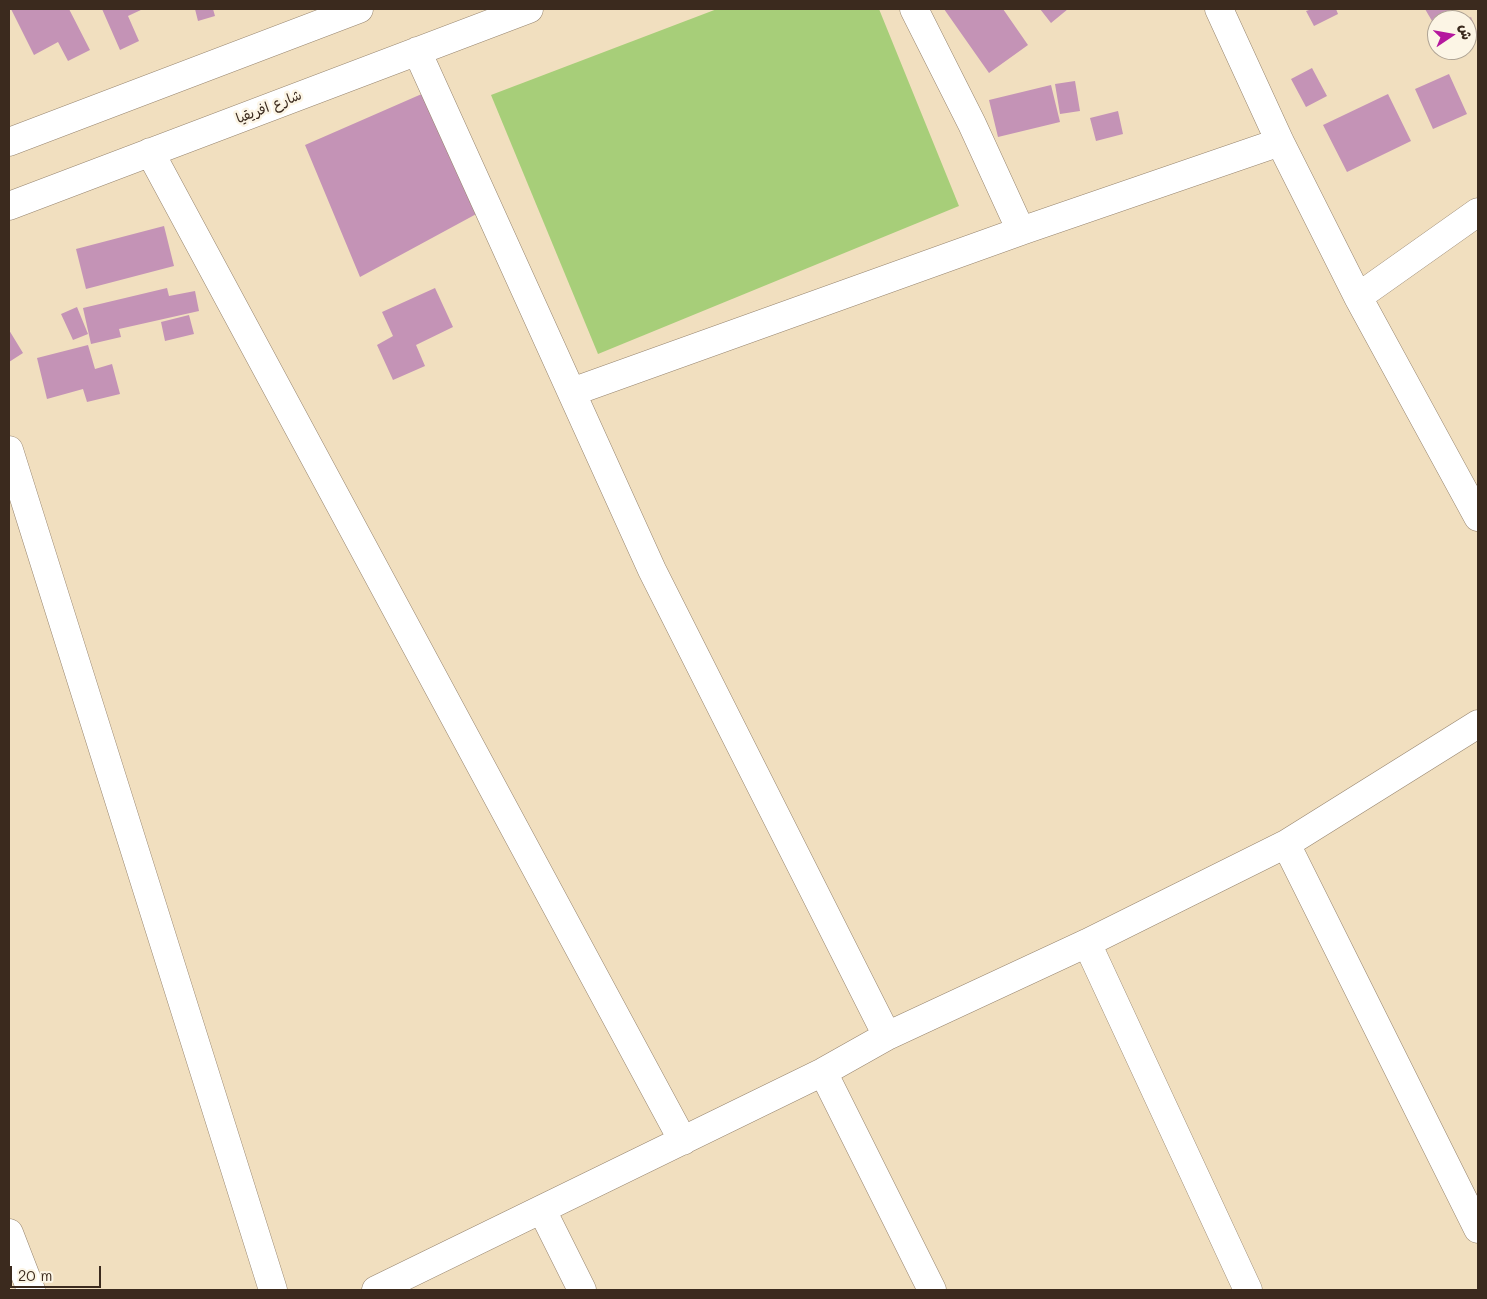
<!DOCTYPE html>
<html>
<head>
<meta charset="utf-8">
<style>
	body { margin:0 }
	#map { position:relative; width:1487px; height:1299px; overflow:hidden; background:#f1dfbf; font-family:Mali,"Playpen Sans Arabic",sans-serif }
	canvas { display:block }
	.frame { position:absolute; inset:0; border:10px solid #3b2a1e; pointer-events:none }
	.north { position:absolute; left:1427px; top:10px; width:50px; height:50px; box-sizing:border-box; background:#fcf5e5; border:1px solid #afa495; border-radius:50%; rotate:78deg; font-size:14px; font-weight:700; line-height:20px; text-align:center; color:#3b2a1e }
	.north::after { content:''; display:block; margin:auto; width:18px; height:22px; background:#b5179e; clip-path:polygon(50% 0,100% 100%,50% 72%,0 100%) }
	.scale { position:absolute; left:10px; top:1266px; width:91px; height:22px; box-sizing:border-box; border:2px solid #3b2a1e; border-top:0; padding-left:6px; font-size:15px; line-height:18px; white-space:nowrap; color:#3b2a1e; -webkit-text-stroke:4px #fcf5e5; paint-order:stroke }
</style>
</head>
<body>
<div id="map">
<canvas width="1487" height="1299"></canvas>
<div class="frame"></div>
<div class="north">ش</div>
<div class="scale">20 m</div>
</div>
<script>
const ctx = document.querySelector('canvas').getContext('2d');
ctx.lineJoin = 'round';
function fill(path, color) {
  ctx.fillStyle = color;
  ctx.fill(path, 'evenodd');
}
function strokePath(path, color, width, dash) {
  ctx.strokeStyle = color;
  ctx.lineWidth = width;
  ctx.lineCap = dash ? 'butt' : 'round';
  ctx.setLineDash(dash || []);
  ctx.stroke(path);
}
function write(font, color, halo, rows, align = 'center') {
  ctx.font = font + ' Mali,"Playpen Sans Arabic",sans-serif';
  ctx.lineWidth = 5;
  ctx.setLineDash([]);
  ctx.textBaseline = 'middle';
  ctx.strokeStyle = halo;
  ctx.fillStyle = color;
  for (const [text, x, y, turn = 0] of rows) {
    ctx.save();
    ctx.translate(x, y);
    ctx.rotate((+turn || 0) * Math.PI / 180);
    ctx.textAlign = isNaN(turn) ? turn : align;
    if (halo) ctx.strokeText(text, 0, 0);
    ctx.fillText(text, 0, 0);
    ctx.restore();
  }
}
fill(new Path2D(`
	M717 9H879L959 206 598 354 491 95Z`), '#a7ce79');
fill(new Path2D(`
	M11 9H69L90 50 68 61 58 42 34 55Z
	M102 9H143L128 16 139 41 120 50Z
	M195 9H213L215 16 198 21Z
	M944 9H1003L1028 45 989 73Z
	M1040 9H1068L1051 23Z
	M1312 9H1336L1338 14 1314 26 1306 11Z
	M1425 9H1449L1453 16 1446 20H1437L1435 26Z
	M1471 17 1478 35 1467 40V19Z
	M1312 68 1327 96 1306 107 1291 79Z
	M1449 74 1467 114 1433 129 1415 89Z
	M1075 81 1080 111 1060 114 1055 84Z
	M1051 85 1060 122 998 137 989 100Z
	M424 93 480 212 360 277 305 145Z
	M1388 94 1411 141 1347 172 1323 125Z
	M1118 111 1123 134 1096 141 1090 118Z
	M164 226 174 266 86 289 76 249Z
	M167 288 169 296 195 291 199 311 119 329 121 337 91 344 83 308Z
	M435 288 453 327 416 345 425 366 393 380 377 345 393 336 382 312Z
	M77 307 88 334 73 340 61 314Z
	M189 315 194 334 165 341 161 322Z
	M9 330 23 353 9 362Z
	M88 345 95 369 112 364 120 394 87 402 83 389 47 399 37 358Z`), '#c493b6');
const minor = new Path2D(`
	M914 9 972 124 1021 231 1280 142
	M1219 9 1280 142 1358 297 1478 517
	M417 51 652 570 887 1036
	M9 142 359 9
	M150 152 683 1141
	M9 206 529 9
	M1358 297 1478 212
	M572 392 1021 231
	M9 450 273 1290
	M1286 844 1478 1229
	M1087 943 1248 1290
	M823 1072 932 1290
	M542 1210 582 1290
	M9 1233 31 1290
	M376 1290 823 1072 887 1036 1087 943 1286 844 1478 724`);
strokePath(minor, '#96846e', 29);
strokePath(minor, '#fff', 28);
write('14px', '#3b2a1e', '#fcf5e5', [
	["شارع افريقيا",269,107,-21]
]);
</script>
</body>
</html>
